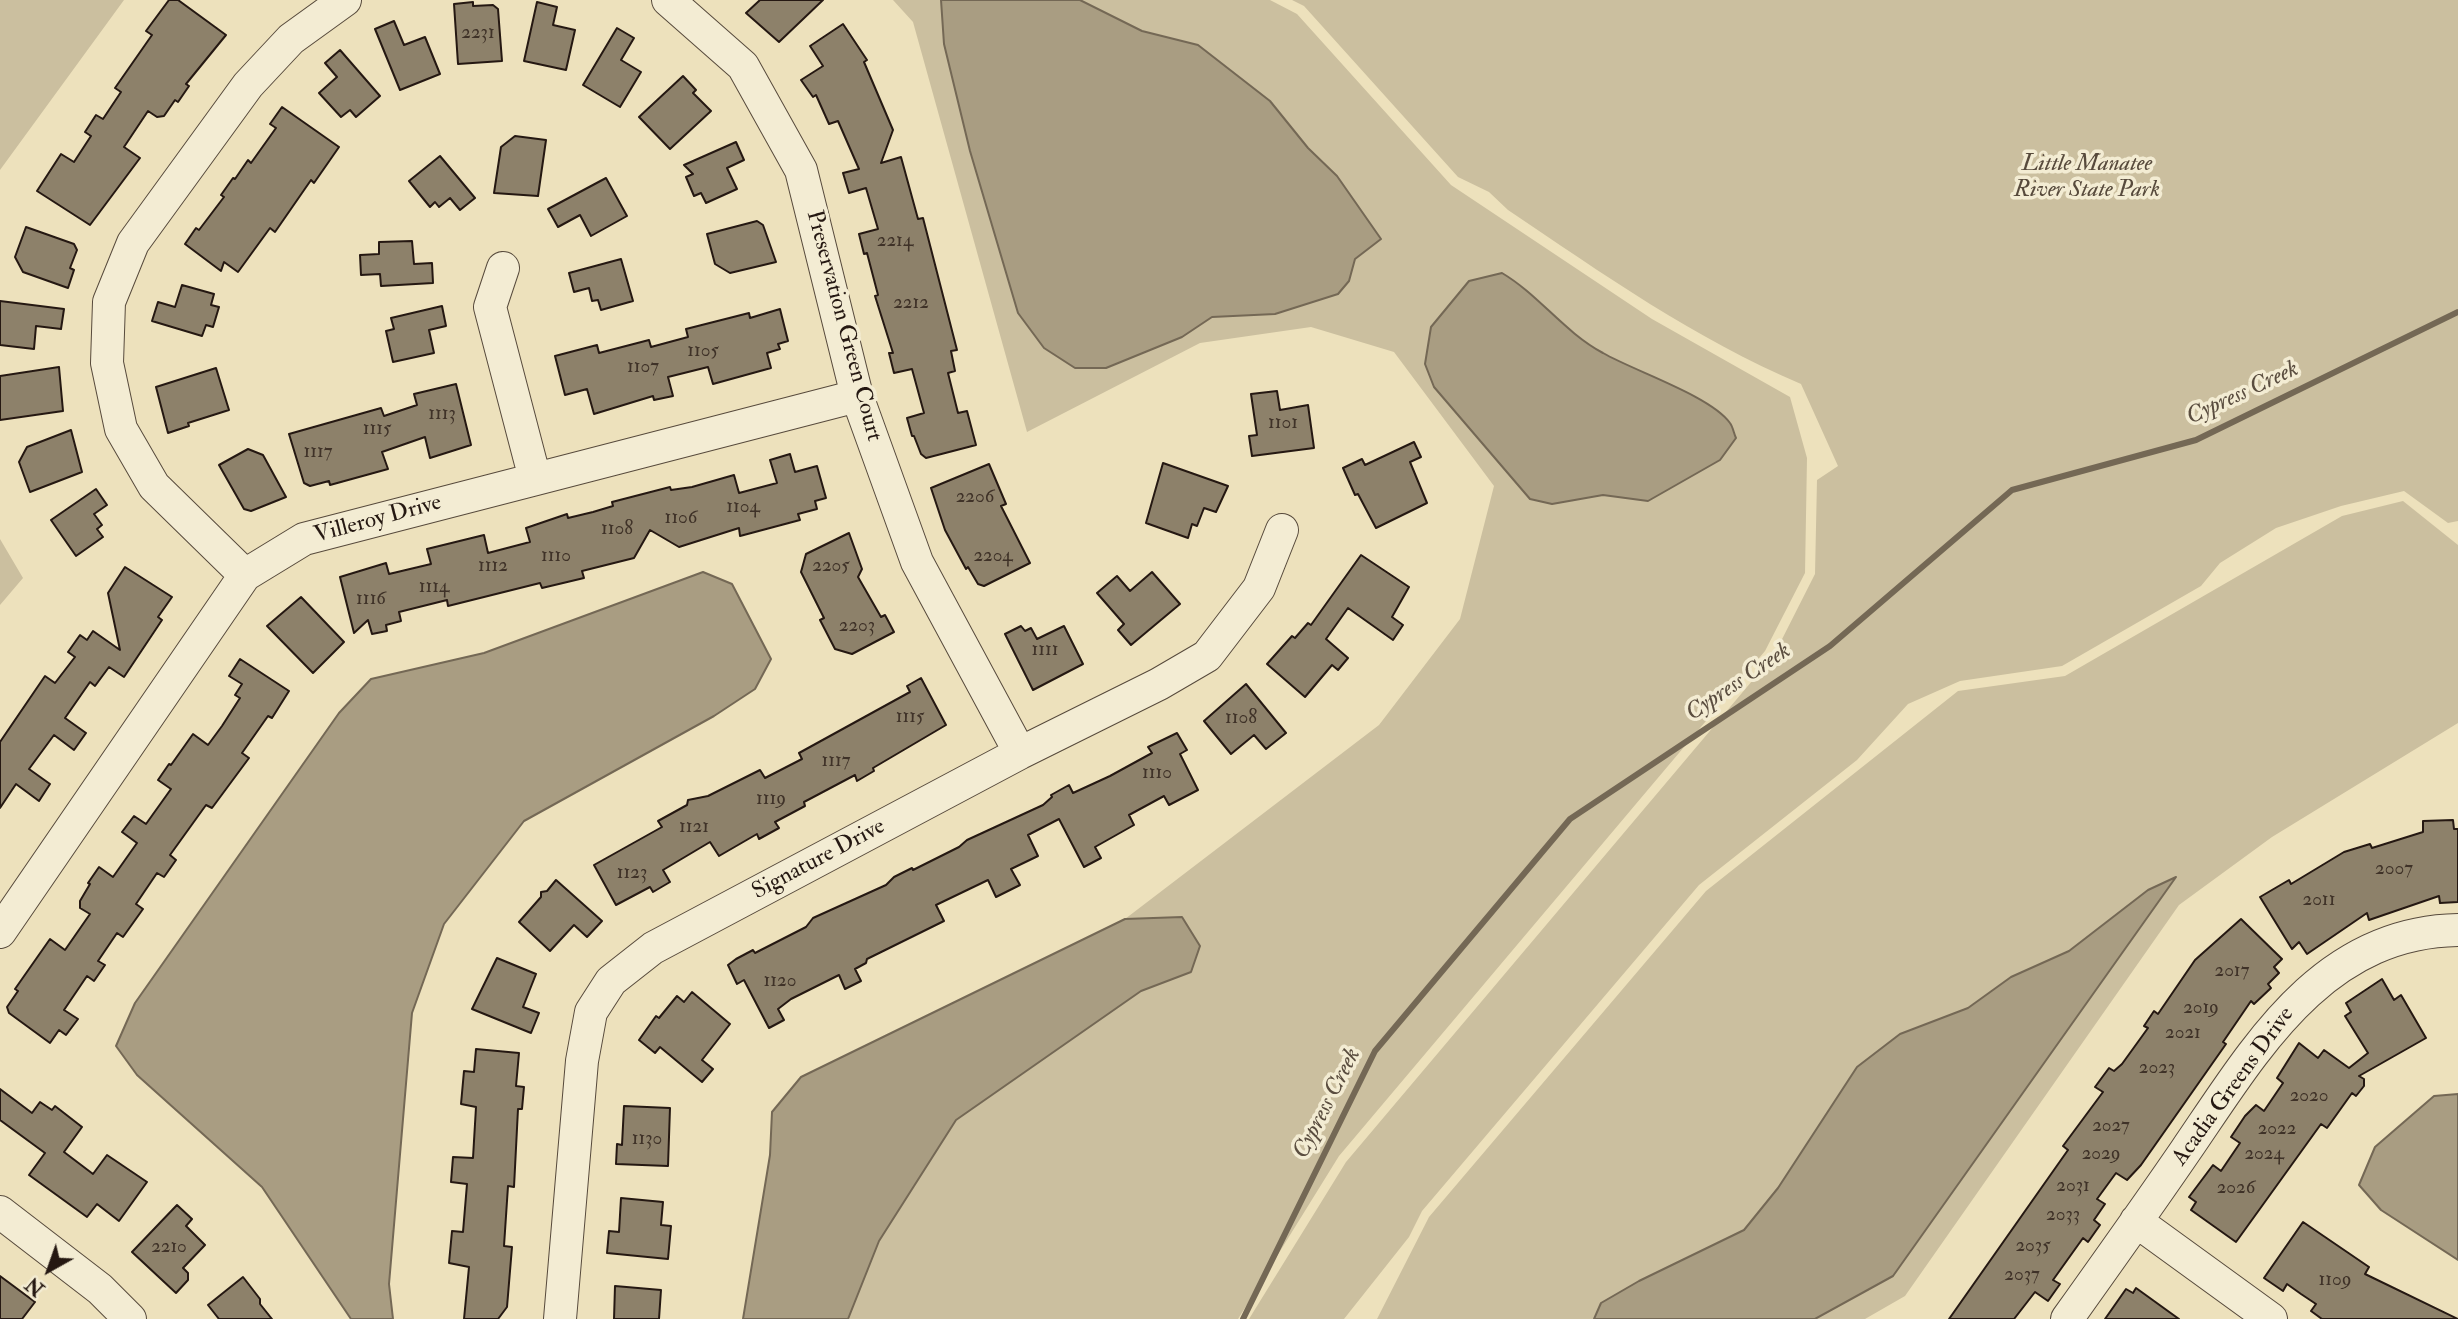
<!DOCTYPE html>
<html>
<head>
<meta charset="utf-8">
<style>
	body { margin:0 }
	#map { position:relative; width:2458px; height:1319px; overflow:hidden; background:#ede1bc; font-family:"IM FELL Double Pica",serif }
	canvas { display:block }
	.north { position:absolute; left:14px; top:1235px; width:70px; height:70px; -webkit-text-stroke:5px #f3ecd3; paint-order:stroke; rotate:220deg; font-size:19px; font-weight:700; line-height:28px; text-align:center; color:#251812 }
	.north::after { content:''; display:block; margin:auto; width:24px; height:32px; background:#251812; clip-path:polygon(50% 0,100% 100%,50% 72%,0 100%) }
</style>
</head>
<body>
<div id="map">
<canvas width="2458" height="1319"></canvas>
<div class="north">N</div>
</div>
<script>
const ctx = document.querySelector('canvas').getContext('2d');
ctx.lineJoin = 'round';
function fill(path, color) {
  ctx.fillStyle = color;
  ctx.fill(path, 'evenodd');
}
function strokePath(path, color, width, dash) {
  ctx.strokeStyle = color;
  ctx.lineWidth = width;
  ctx.lineCap = dash ? 'butt' : 'round';
  ctx.setLineDash(dash || []);
  ctx.stroke(path);
}
function write(font, color, halo, rows, align = 'center') {
  ctx.font = font + ' "IM FELL Double Pica",serif';
  ctx.lineWidth = 7;
  ctx.setLineDash([]);
  ctx.textBaseline = 'middle';
  ctx.strokeStyle = halo;
  ctx.fillStyle = color;
  for (const [text, x, y, turn = 0] of rows) {
    ctx.save();
    ctx.translate(x, y);
    ctx.rotate((+turn || 0) * Math.PI / 180);
    ctx.textAlign = isNaN(turn) ? turn : align;
    if (halo) ctx.strokeText(text, 0, 0);
    ctx.fillText(text, 0, 0);
    ctx.restore();
  }
}
fill(new Path2D(`
	M0 0H124L0 170Z
	M893 0H1270L1297 14 1451 185 1652 319 1790 397 1807 458 1805 573 1765 651 1339 1156 1238 1319H743L770 1155 772 1112 801 1077 1125 919 1379 725 1460 619 1494 486 1394 352 1311 327 1200 343 1027 432 913 22Z
	M1292 0H2458V521L2448 523 2404 491 2341 506 2276 528 2220 563 2201 586 2062 666 1960 681 1908 704 1857 760 1699 885 1422 1211 1409 1237 1344 1319H1249L1346 1162 1774 655 1815 574 1817 480 1838 466 1801 384C1695 339 1603 274 1508 210L1489 192 1458 177 1304 6Z
	M2403 501 2458 545V723L2272 837 2179 905 1905 1296 1865 1319H1377L1429 1217 1706 891 1958 691 2065 676 2342 516Z
	M0 539 23 578 0 605Z`), '#cbbf9f');
const water = new Path2D(`
	M941 0H1080L1142 31 1198 45 1270 101 1308 148 1337 176 1381 239 1355 259 1349 281 1338 294 1275 314 1212 317 1182 337 1106 368H1075L1044 348 1018 313 970 151 944 44Z
	M1502 273C1539 295 1564 332 1603 353 1634 371 1711 396 1730 423 1733 427 1734 434 1736 438L1720 460 1648 501 1603 495 1552 504 1530 499 1434 387 1425 364 1431 327 1469 281Z
	M703 572 732 584 771 659 755 689 714 716 524 821 444 924 412 1013 389 1284 393 1319H351L262 1187 137 1075 116 1046 135 1003 339 713 371 679 484 653Z
	M2176 877 1893 1276 1815 1319H1594L1601 1303 1639 1281 1744 1230 1778 1188 1857 1067 1900 1034 1968 1008 2011 977 2069 951 2148 890Z
	M1182 917 1200 946 1191 972 1141 991 956 1120 879 1241 848 1319H743L770 1155 772 1112 801 1077 1125 919Z
	M2458 1094V1260L2381 1210 2359 1185 2375 1147 2434 1096Z`);
fill(water, '#a99d82');
strokePath(water, '#746855', 2);
strokePath(new Path2D(`
	M1243 1319 1375 1051 1570 819 1830 646 2012 490 2196 440 2458 312`), '#746855', 6);
const building = new Path2D(`
	M169 0H178L226 35 186 84 189 86 178 102 175 100 164 116 157 117 148 111 124 147 140 158 90 225 37 191 61 154 74 162 91 136 85 132 96 115 103 119 121 92 115 88 152 35 146 31Z
	M760 0H823L779 42 746 13Z
	M473 2V6L493 5 498 9 502 61 458 64 454 4Z
	M537 2 557 7 553 25 575 30 566 70 524 61Z
	M394 21 404 45 425 37 440 74 400 90 375 29Z
	M843 24 867 60 864 62 893 130 881 163 901 157 918 219 923 218 957 350 951 351 955 371 948 373 958 413 967 411 976 445 926 458 921 454 914 436H912L907 418 924 413 912 369 894 373 889 353H893L875 296 878 295 867 253 864 254 859 234 878 229 866 188 849 193 843 173 859 169 838 121 829 124 816 95 813 97 801 80 823 66 810 46Z
	M617 28 634 38 621 60 641 72 620 107 583 85Z
	M340 50 380 96 356 117 350 110 341 117 319 93 337 77 325 63Z
	M683 76 696 90 693 93 711 111 670 149 639 117Z
	M282 107 339 147 314 183 311 180 275 232 270 228 238 272 224 262 221 271 185 244 196 228 199 230 224 197 221 195 233 178 235 179 248 160 251 163 276 128 270 124Z
	M515 136 546 140 538 196 494 193 501 147Z
	M736 142 744 160 727 168 737 189 706 203 701 193 694 196 686 177 693 174 684 165Z
	M440 156 475 198 460 210 450 198 439 207 435 202 430 207 409 181Z
	M606 178 627 216 591 236 580 215 558 227 548 209Z
	M757 221 763 225 776 262 730 273 715 264 707 234Z
	M26 227 74 244 77 250 70 268 74 270 68 288 23 272 15 257Z
	M412 241 414 264 432 263 433 283 381 286 380 274 361 275 360 255 379 254V242Z
	M621 259 633 301 601 310 598 300 592 301 589 288 574 292 569 273Z
	M182 285 214 294 211 305 219 307 213 327 206 325 202 336 152 321 158 302 175 307Z
	M0 301 64 309 61 329 36 326 34 349 0 345Z
	M442 306 446 326 429 330 434 353 393 362 386 331 394 329 391 318Z
	M780 309 788 341 778 344 780 349 767 353 771 368 713 384 708 367 668 377 673 396 654 400 653 396 594 414 587 389 565 395 555 356 597 345 599 353 649 340 651 347 688 337 686 329 749 313 750 318Z
	M59 367 63 411 0 420V376Z
	M216 368 229 410 188 423 189 426 168 433 156 387Z
	M456 384 471 445 430 458 425 437 382 452 388 469 330 485 329 481 310 486 304 483 289 434 381 408 384 416 417 405 414 394Z
	M1277 391 1280 410 1308 405 1314 448 1252 456 1249 436 1257 435 1251 394Z
	M71 430 82 472 30 492 19 462 27 447Z
	M1414 442 1421 457 1410 462 1427 503 1376 528 1358 494 1355 495 1343 468 1362 459 1365 465Z
	M248 449 263 455 286 497 251 511 244 509 219 465Z
	M790 454 795 472 817 466 826 498 815 501 817 509 798 514 800 520 740 536 739 528 679 547 650 530 634 558 582 571 584 578 542 588 540 583 448 606 447 600 399 612 401 621 386 625 387 631 372 634 368 620 354 633 340 577 386 563 389 574 431 564 427 549 484 535 488 553 530 542 526 528 567 514 568 518 593 512 613 506 612 502 670 487 671 490 692 487 734 475 739 493 777 483 770 460Z
	M1163 463 1228 486 1216 512 1204 508 1197 526 1192 524 1188 538 1146 523Z
	M989 464 1006 504 1001 506 1030 563 984 586 978 584 968 567 966 569 945 530 931 488Z
	M96 489 107 505 94 514 102 525 97 529 103 537 76 556 51 520Z
	M849 533 862 569 858 577 881 617 885 615 894 632 852 654 835 649 820 620 824 618 801 572 806 554Z
	M1361 555 1409 587 1392 617 1403 625 1393 640 1348 608 1326 639 1348 658 1338 670 1332 665 1305 697 1267 664 1292 636 1295 638 1308 623 1311 625Z
	M125 567 172 597 158 617 162 620 124 677 109 667 95 686 90 682 65 718 86 733 74 750 54 735 29 769 50 784 39 801 16 784 0 808V742L45 676 55 683 75 657 68 652 80 635 87 640 93 631 120 650 108 593Z
	M1152 572 1180 604 1131 645 1118 630 1124 624 1097 593 1117 576 1130 591Z
	M301 597 344 642 313 673 267 626Z
	M1021 626 1025 631 1031 628 1037 639 1064 626 1083 664 1033 690 1005 634Z
	M240 659 289 691 272 718 268 716 242 753 249 758 212 808 206 805 170 855 176 860 164 877 157 873 136 904 143 909 123 937 117 933 98 961 105 965 94 981 87 976 64 1010 78 1019 66 1035 59 1030 50 1043 9 1013 7 1007 18 991 15 989 50 939 65 950 90 914 80 908V901L90 884 88 883 99 867 113 877 137 843 122 832 134 816 146 824 171 789 158 780 169 764 171 765 193 734 208 745 222 726 240 698 235 695 242 684 229 676Z
	M921 678 946 725 873 768 874 771 857 781 855 775 804 802 805 806 775 822 779 828 759 839 757 834 719 856 710 842 663 870 670 882 653 892 650 887 616 905 594 865 662 827 658 821 687 805 688 800 708 796 760 770 765 778 802 759 799 753 910 692 907 686Z
	M1246 684 1286 733 1266 749 1254 735 1231 754 1204 721Z
	M1177 733 1187 750 1180 754 1198 790 1169 805 1164 796 1129 815 1134 825 1095 847 1101 858 1084 867 1059 819 1028 835 1038 856 1011 869 1020 885 996 897 988 880 936 905 944 921 867 959 866 963 855 969 861 981 845 989 839 975 791 999 778 1009 784 1020 769 1028 744 980 737 984 728 965 736 959 753 950 755 953 806 927 813 918 886 885 894 877 912 868 913 870 959 847 967 840 1043 805 1052 797 1051 795 1069 785 1073 793 1110 776 1152 753 1148 747Z
	M2453 820 2454 829H2458V902L2440 903 2439 896 2369 920 2367 913 2307 954 2299 942 2292 949 2260 897 2289 880 2291 884 2344 852 2370 844 2372 848 2423 832V821Z
	M556 880 602 921 587 937 574 925 550 951 519 922 541 897V892L547 891Z
	M2241 919 2282 959 2274 967 2279 973 2268 984 2271 988 2254 1004 2251 1001 2223 1042 2226 1044 2141 1165 2127 1180 2116 1173 2097 1199 2105 1204 2094 1220 2100 1225 2088 1242 2083 1238 2053 1280 2060 1284 2048 1301 2035 1292 2014 1319H1949L2068 1150 2063 1146 2103 1092 2095 1087 2109 1068 2114 1071 2122 1064 2148 1028 2144 1026 2154 1011 2158 1014 2195 960Z
	M497 958 536 974 523 1007 539 1013 531 1033 472 1009Z
	M2382 979 2394 1000 2401 995 2426 1038 2359 1076 2364 1079V1086L2356 1096 2352 1093 2327 1128 2321 1124 2236 1242 2191 1210 2196 1202 2189 1197 2213 1165 2221 1171 2240 1143 2231 1137 2245 1116 2256 1105 2264 1111 2283 1083 2277 1078 2299 1043 2318 1058 2324 1050 2349 1068 2368 1053 2345 1016 2351 1012 2346 1003Z
	M692 992 730 1024 702 1060 713 1069 702 1082 660 1047 655 1053 639 1040 656 1016 659 1018 677 996 684 1002Z
	M476 1049 519 1053 516 1086 524 1087 522 1109H518L514 1187 508 1186 504 1246 512 1247 507 1307 498 1319H464L469 1267 449 1263 452 1231 463 1232 467 1184 451 1182 453 1157 473 1158 476 1107 461 1104 464 1071 474 1072Z
	M0 1089 32 1113 40 1102 52 1110 55 1106 82 1127 64 1152 93 1174 107 1155 147 1182 119 1221 97 1204 87 1217 29 1175 45 1153 0 1120Z
	M624 1106 670 1108 668 1166 616 1164 617 1144 622 1145Z
	M621 1198 663 1202 661 1225 671 1226 668 1259 607 1253 609 1231 619 1232Z
	M177 1205 192 1219 186 1226 205 1245 183 1268 188 1273V1280L176 1293 132 1252Z
	M2303 1222 2369 1267 2365 1274 2458 1319H2322L2311 1311 2316 1304 2301 1294 2287 1284 2283 1291 2264 1278Z
	M0 1276 35 1302 22 1319H0Z
	M243 1277 260 1299V1304L272 1319H219L208 1305Z
	M615 1286 661 1290 659 1319H614Z
	M2136 1288 2179 1319H2105L2126 1289 2133 1293Z`);
fill(building, '#8d816a');
strokePath(building, '#251812', 2);
const minor = new Path2D(`
	M668 0 743 66 801 170 857 396 917 562 1020 753
	M503 268 490 307 535 479
	M245 575 154 486 121 429 107 363 109 302 133 243 248 85 291 39 345 0
	M0 932 245 575 304 539 857 396
	M0 1212 100 1289 130 1319
	M2136 1221 2271 1319
	M560 1319 582 1061 591 1012 611 981 653 948 1020 753 1159 684 1207 656 1259 588 1282 530
	M2067 1319C2107 1263 2147 1207 2186 1150 2254 1051 2321 932 2458 930`);
strokePath(minor, '#574a3c', 34);
strokePath(minor, '#f3ecd3', 32);
write('19px', '#3f3228', null, [
	["2231",478,34],
	["2214",895,242],
	["2212",911,304],
	["1105",703,352],
	["1107",643,368],
	["1113",442,415],
	["1101",1283,424],
	["1115",377,430],
	["1117",318,453],
	["2206",975,498],
	["1104",743,508],
	["1106",681,519],
	["1108",617,530],
	["1110",556,557],
	["2204",993,557],
	["1112",493,567],
	["2205",831,567],
	["1114",434,588],
	["1116",371,600],
	["2203",857,627],
	["1111",1045,651],
	["1115",910,718],
	["1108",1241,719],
	["1117",836,762],
	["1110",1157,774],
	["1119",771,800],
	["1121",694,828],
	["2007",2394,870],
	["1123",632,874],
	["2011",2319,901],
	["2017",2232,972],
	["1120",780,982],
	["2019",2201,1009],
	["2021",2183,1034],
	["2023",2157,1069],
	["2020",2309,1097],
	["2027",2111,1127],
	["2022",2277,1130],
	["1130",647,1140],
	["2029",2101,1155],
	["2024",2264,1155],
	["2031",2073,1187],
	["2026",2236,1189],
	["2033",2063,1216],
	["2035",2033,1247],
	["2210",169,1248],
	["2037",2022,1276],
	["1109",2335,1281]
]);
write('italic 23px', '#574a3c', '#f3ecd3', [
	["Little Manatee",2087,165],
	["River State Park",2087,191]
]);
write('23px', '#251812', '#f3ecd3', [
	["Preservation Green Court",843,326,75],
	["Villeroy Drive",378,520,-15],
	["Signature Drive",819,860,-28],
	["Acadia Greens Drive",2234,1087,-54]
]);
write('italic 24px', '#5a4d3f', '#f3ecd3', [
	["Cypress Creek",2243,394,-25],
	["Cypress Creek",1739,683,-34],
	["Cypress Creek",1328,1104,-63]
]);
</script>
</body>
</html>
